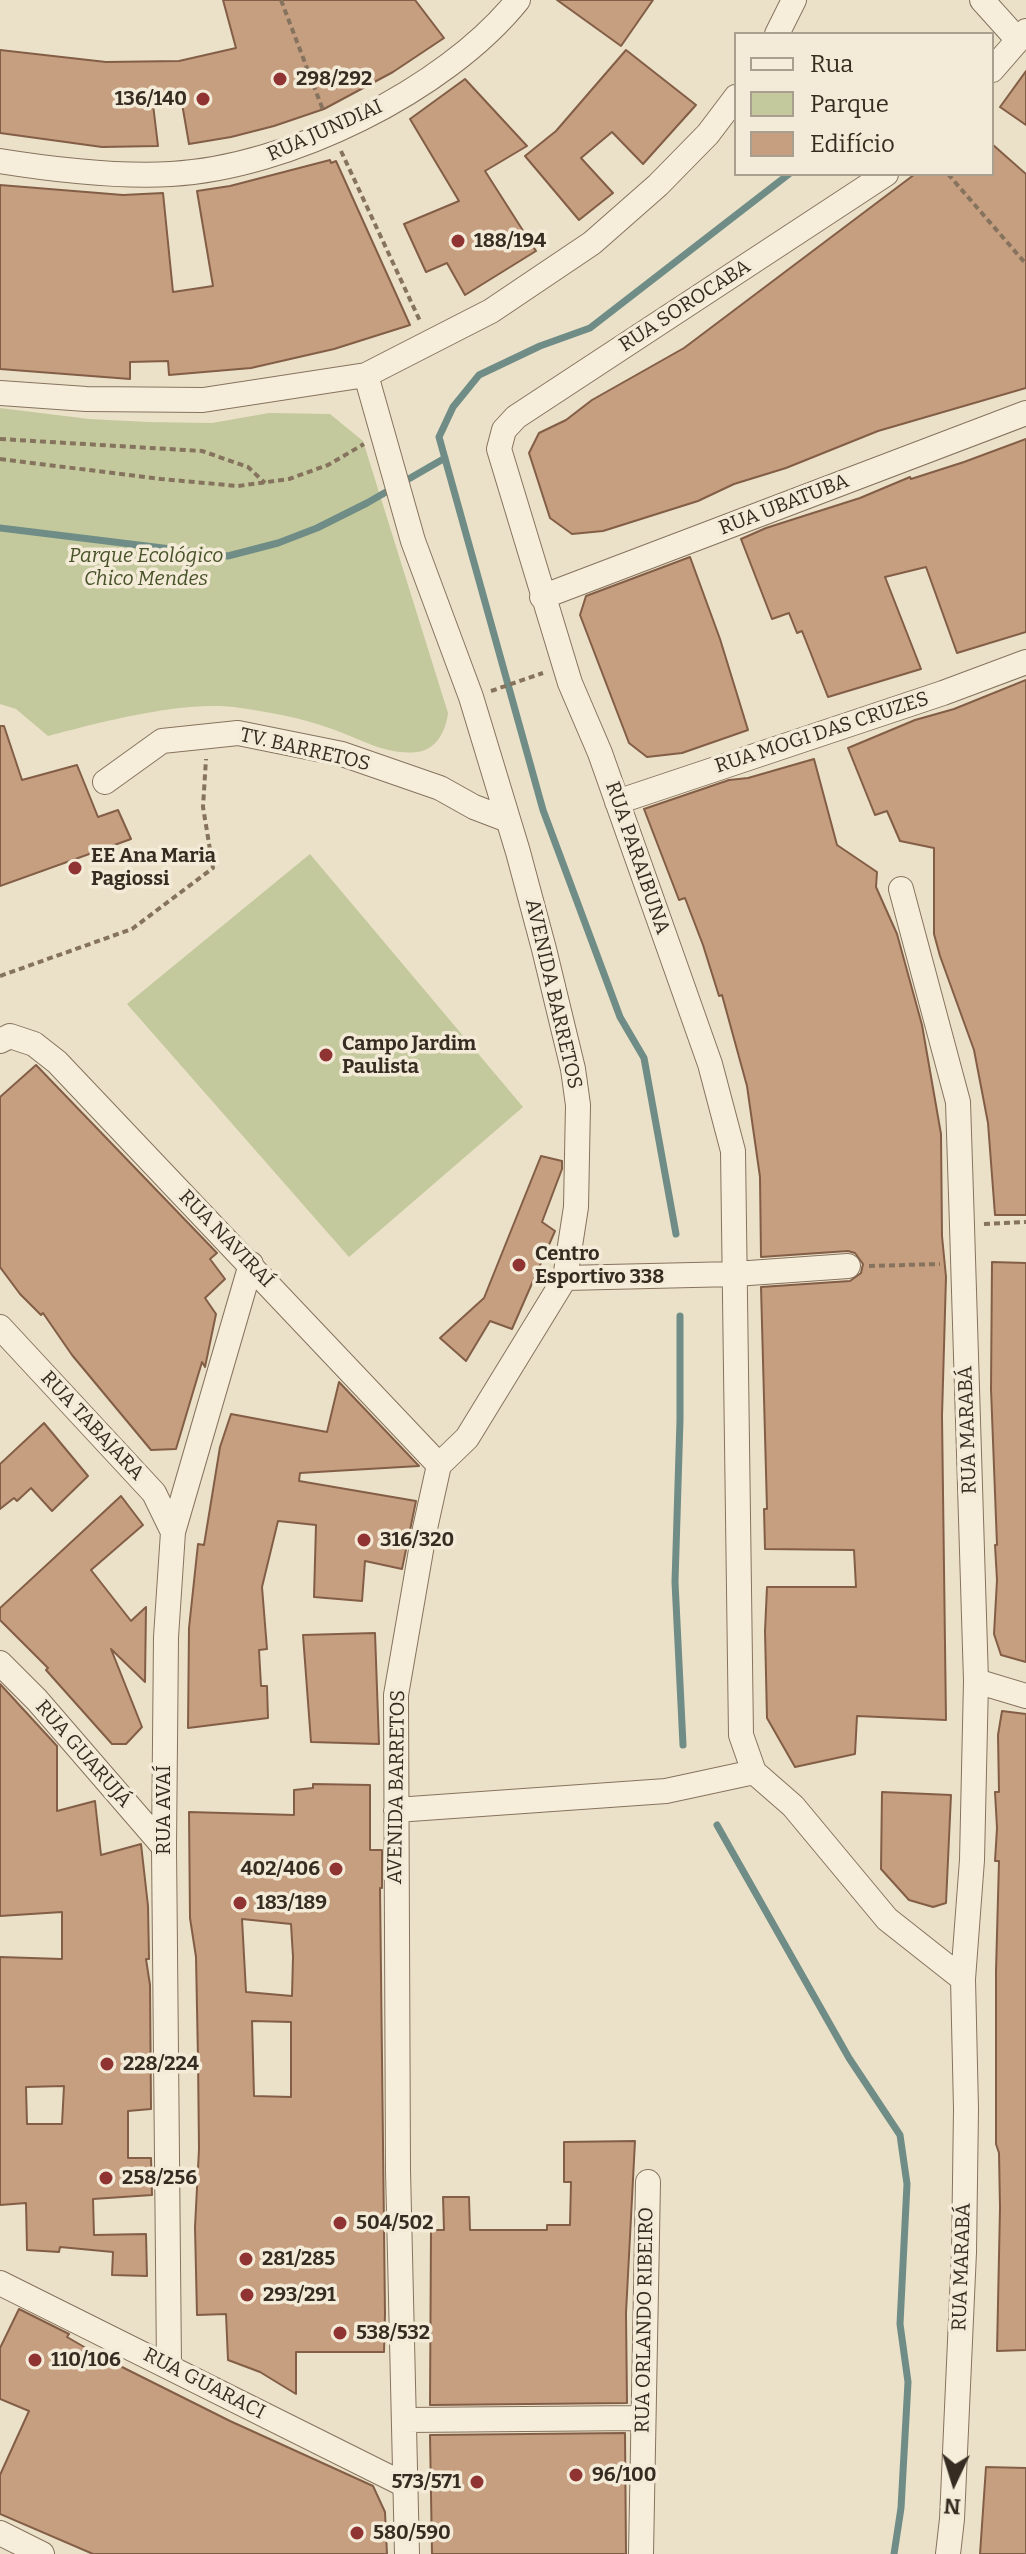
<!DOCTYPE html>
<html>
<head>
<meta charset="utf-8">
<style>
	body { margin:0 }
	#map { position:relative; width:1026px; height:2554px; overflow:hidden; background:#ebe1c8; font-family:Bitter,serif }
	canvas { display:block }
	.legend { position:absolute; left:734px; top:32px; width:260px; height:144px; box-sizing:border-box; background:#f3ebd7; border:2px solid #a89f8e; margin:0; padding:10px 14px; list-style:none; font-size:24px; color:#372c21 }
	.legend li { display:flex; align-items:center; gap:16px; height:40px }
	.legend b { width:40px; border:2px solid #a89f8e }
	.north { position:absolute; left:914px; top:2442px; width:80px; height:80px; -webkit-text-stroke:6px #f3ebd7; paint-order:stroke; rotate:184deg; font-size:22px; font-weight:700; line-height:32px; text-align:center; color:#372c21 }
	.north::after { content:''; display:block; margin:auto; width:28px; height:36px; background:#372c21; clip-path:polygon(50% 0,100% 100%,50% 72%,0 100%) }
</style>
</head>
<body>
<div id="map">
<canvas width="1026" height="2554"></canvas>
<ul class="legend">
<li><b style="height:10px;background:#f6eeda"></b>Rua</li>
<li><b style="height:22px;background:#c3c99c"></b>Parque</li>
<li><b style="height:22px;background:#c69e80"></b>Edifício</li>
</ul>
<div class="north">N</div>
</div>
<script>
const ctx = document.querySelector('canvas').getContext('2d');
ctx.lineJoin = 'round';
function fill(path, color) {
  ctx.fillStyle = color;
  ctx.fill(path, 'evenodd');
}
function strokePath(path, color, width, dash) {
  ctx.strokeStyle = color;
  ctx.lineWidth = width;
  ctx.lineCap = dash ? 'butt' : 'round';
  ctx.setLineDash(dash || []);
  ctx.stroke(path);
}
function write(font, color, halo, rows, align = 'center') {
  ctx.font = font + ' Bitter,serif';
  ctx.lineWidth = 7;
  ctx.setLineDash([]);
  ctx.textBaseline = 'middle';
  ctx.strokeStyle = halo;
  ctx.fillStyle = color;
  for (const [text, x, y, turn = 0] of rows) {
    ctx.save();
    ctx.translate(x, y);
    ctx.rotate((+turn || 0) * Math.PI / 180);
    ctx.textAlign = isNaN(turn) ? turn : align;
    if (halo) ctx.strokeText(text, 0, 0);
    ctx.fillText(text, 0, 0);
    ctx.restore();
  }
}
fill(new Path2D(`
	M0 408 89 419 148 422 212 423 269 413 330 414 363 441 448 713C446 730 437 750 417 752 386 756 357 737 329 728 302 718 269 712 240 708 187 699 101 722 48 736L16 709 0 704Z
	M310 854 523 1107 349 1257 127 1004Z`), '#c3c99c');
strokePath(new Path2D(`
	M0 528 228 556 278 543 317 528 367 503 445 458
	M676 1234 644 1058 620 1017 543 810 439 437 453 407 479 375 540 346 590 328 789 174
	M680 1316V1420L675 1582 683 1745
	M717 1825 849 2058 900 2135 907 2184 900 2324 908 2382 901 2508 894 2554`), '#6f8d86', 7);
const building = new Path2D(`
	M223 0H415L444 38 393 72 324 109 274 126 231 137 189 144 180 92 152 96 158 146 102 147 0 133V50L106 62 179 61 236 48Z
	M557 0H653L621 46Z
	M626 50 696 105 643 164 612 132 581 158 613 193 579 220 525 156 556 131Z
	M1026 71V125L1000 107Z
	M465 79 527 146 485 171 536 251 465 295 447 263 426 272 404 224 459 201 410 119Z
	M992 144 1026 174V388L878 431 786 468 734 484 698 501 603 531 572 534 550 518 529 453 539 433 566 420 592 400 684 348 915 174H992Z
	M330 160 331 163 336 161 410 325 334 349 251 368 169 375 168 361 130 362V379L0 369V185L123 195 163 193 173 292 213 286 197 191 230 186Z
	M1026 439V632L957 653 926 567 885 577 921 669 828 697 802 631 797 633 789 613 772 619 741 539 766 528 860 498 910 477 911 479 964 462Z
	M690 557 720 639 748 730 682 753 647 757 629 743 580 615 586 596Z
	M1026 680V1215H995L988 1123 974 1050 940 956 934 934V848L900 841 887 811 875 815 848 748 915 720 954 709Z
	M0 726H4L22 780 77 765 98 817 118 810 131 839 0 886Z
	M814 759 837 845 877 872 876 887 897 934 922 1025 941 1134 942 1236 946 1277 942 1416 946 1720 857 1716 855 1754 795 1767 767 1718 765 1631 767 1587H856L854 1550 765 1549 764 1509H767L761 1287 850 1281 861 1273 863 1264 855 1253 848 1251 761 1257 760 1177 747 1086 722 995 719 996 703 945 685 898 679 900 644 809 729 780 748 778Z
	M36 1065 217 1253 210 1259 225 1279 205 1298 216 1314 205 1367 202 1362 176 1449 151 1450 72 1355 43 1313 41 1315 20 1294 0 1267V1097Z
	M541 1156 562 1161V1169L542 1222 555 1231 512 1329 490 1321 466 1361 440 1338 484 1298Z
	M992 1262 1026 1263V1662L1001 1655 994 1634 997 1580 995 1545H997L991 1389Z
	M339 1382 419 1466 300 1473 299 1481 416 1501 402 1569 365 1561 362 1601 314 1597 316 1525 278 1521 262 1587 267 1649 259 1650 261 1686H267L268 1718 188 1728 189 1628 198 1544 204 1545 220 1447 231 1414 327 1432Z
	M44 1423 88 1476 52 1511 31 1488 17 1501 14 1498 0 1509V1464Z
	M121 1496 143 1525 91 1570 131 1621 146 1607 145 1682 111 1649 142 1727 126 1744H112L46 1670 48 1668 0 1620V1608Z
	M375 1633 379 1744 311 1742 303 1635Z
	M0 1684 57 1746V1811L95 1801 101 1855 141 1844 148 1906 149 1959H146L150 1985 151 2109 128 2111V2158H151L152 2195 93 2199 94 2235 146 2234 147 2276 112 2275 113 2252 60 2247 59 2252 27 2250 26 2203 0 2205V1957L62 1959V1912L0 1916ZM64 2086 62 2124H27L26 2087Z
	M1002 1711 1026 1714V2350L997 2351 1000 2208 999 2153 996 2144V1971L999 1861H995L997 1828 995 1792H999L998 1735Z
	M313 1784 370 1785V1850H382V1888H380L385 2314 384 2352H296V2394L260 2372 228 2360 226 2314 197 2315 195 2227 199 2149 198 2059 196 1957 190 1918 189 1812 294 1815V1790L313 1788ZM242 1919 291 1924 293 1957 292 1996 246 1992ZM252 2021 291 2022V2097L254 2096Z
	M882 1792 951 1795 946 1903 933 1907 909 1900 881 1869Z
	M635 2141 626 2313 627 2403 430 2405 431 2230H444L443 2197H469L470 2230H547V2225H570L571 2182H564V2142Z
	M19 2309 69 2334 67 2337 98 2355 230 2421 373 2486 385 2512 387 2554H93L0 2514V2475L29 2411 0 2399V2348Z
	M625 2433 626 2554H432L430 2435Z
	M986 2467 1026 2468V2554H980Z`);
fill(building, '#c69e80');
strokePath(building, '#835e46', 2);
const minor = new Path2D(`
	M982 0 1018 40
	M777 34 794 0
	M992 70 1026 31
	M0 161C56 170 114 177 171 174 287 168 445 91 518 0
	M886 174 516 417 504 430 499 449 570 683 600 753 710 1064 733 1151 741 1735 754 1772 793 1806 887 1919 963 1979
	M366 375 413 541 471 697 518 852 544 949 573 1069 578 1105 576 1207 565 1278 467 1438 439 1465 424 1533 396 1695 398 2170 407 2554
	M0 393 86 399 203 400 366 375 491 311 592 243 658 185 708 134 736 97
	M542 597 1026 413
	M105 782 162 741 238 733 342 754 440 788 474 807 508 820
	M617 802 943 693 1026 662
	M901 889 958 1102 962 1226 976 1681 972 1860 963 1979 966 2109 964 2252 952 2519 948 2554
	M0 1041 10 1036 34 1044 57 1062 439 1465
	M565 1278 735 1274 848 1266
	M0 1327 154 1493 173 1532
	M0 1663 37 1700 164 1847
	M976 1681 1026 1696
	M396 1810 666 1791 754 1772
	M0 2283 407 2486
	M169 2366 164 1847 166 1637 173 1532 251 1264
	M405 2420 643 2418
	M0 2533 42 2554
	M641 2554 648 2182`);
strokePath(minor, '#86735e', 26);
strokePath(new Path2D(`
	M281 0 323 110
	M341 151 420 321
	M948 174 1026 264
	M0 439 202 451 248 467 265 483
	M0 459 161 479 238 486 289 479 328 465 364 444
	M491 691 543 673
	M0 976 132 929 213 868 203 807 206 759
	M984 1224 1026 1222
	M869 1266 940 1264`), '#86735e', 4, [6, 4]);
strokePath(minor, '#f6eeda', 24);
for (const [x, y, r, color] of [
	[280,79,8,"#903333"],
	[203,99,8,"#903333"],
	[458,241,8,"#903333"],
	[75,868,8,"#903333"],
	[326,1055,8,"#903333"],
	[519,1265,8,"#903333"],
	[364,1540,8,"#903333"],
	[336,1869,8,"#903333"],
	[240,1903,8,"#903333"],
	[107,2064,8,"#903333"],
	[106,2178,8,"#903333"],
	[340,2223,8,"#903333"],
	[246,2259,8,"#903333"],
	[247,2295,8,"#903333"],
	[340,2333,8,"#903333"],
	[35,2360,8,"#903333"],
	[576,2475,8,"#903333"],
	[477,2482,8,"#903333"],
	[357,2533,8,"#903333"]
]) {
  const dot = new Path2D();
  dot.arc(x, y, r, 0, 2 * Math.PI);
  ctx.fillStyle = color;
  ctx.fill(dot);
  strokePath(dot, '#f3ebd7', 3);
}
write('bold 20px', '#372c21', '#f3ebd7', [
	["298/292",296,79],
	["136/140",187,99,"right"],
	["188/194",474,241],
	["EE Ana Maria",91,856],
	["Pagiossi",91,879],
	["Campo Jardim",342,1044],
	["Paulista",342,1067],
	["Centro",535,1254],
	["Esportivo 338",535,1277],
	["316/320",380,1540],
	["402/406",320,1869,"right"],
	["183/189",256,1903],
	["228/224",123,2064],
	["258/256",122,2178],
	["504/502",356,2223],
	["281/285",262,2259],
	["293/291",263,2295],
	["538/532",356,2333],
	["110/106",51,2360],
	["96/100",592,2475],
	["573/571",461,2482,"right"],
	["580/590",373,2533]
], 'left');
write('20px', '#372c21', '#f3ebd7', [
	["RUA JUNDIAI",325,131,-24],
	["RUA SOROCABA",685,306,-33],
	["RUA UBATUBA",784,505,-21],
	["RUA MOGI DAS CRUZES",822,733,-18],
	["TV. BARRETOS",305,750,13],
	["RUA PARAIBUNA",637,858,71],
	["AVENIDA BARRETOS",553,994,77],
	["RUA NAVIRAÍ",226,1239,46],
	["RUA TABAJARA",92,1426,47],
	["RUA MARABÁ",968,1430,-92],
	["RUA GUARUJÁ",83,1754,49],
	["AVENIDA BARRETOS",397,1787,-89],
	["RUA AVAÍ",164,1810,-90],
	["RUA MARABÁ",962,2267,-88],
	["RUA ORLANDO RIBEIRO",645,2320,-89],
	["RUA GUARACI",204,2384,27]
]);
write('italic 20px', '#485229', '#f3ebd7', [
	["Parque Ecológico",146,556],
	["Chico Mendes",146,579]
]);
</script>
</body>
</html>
